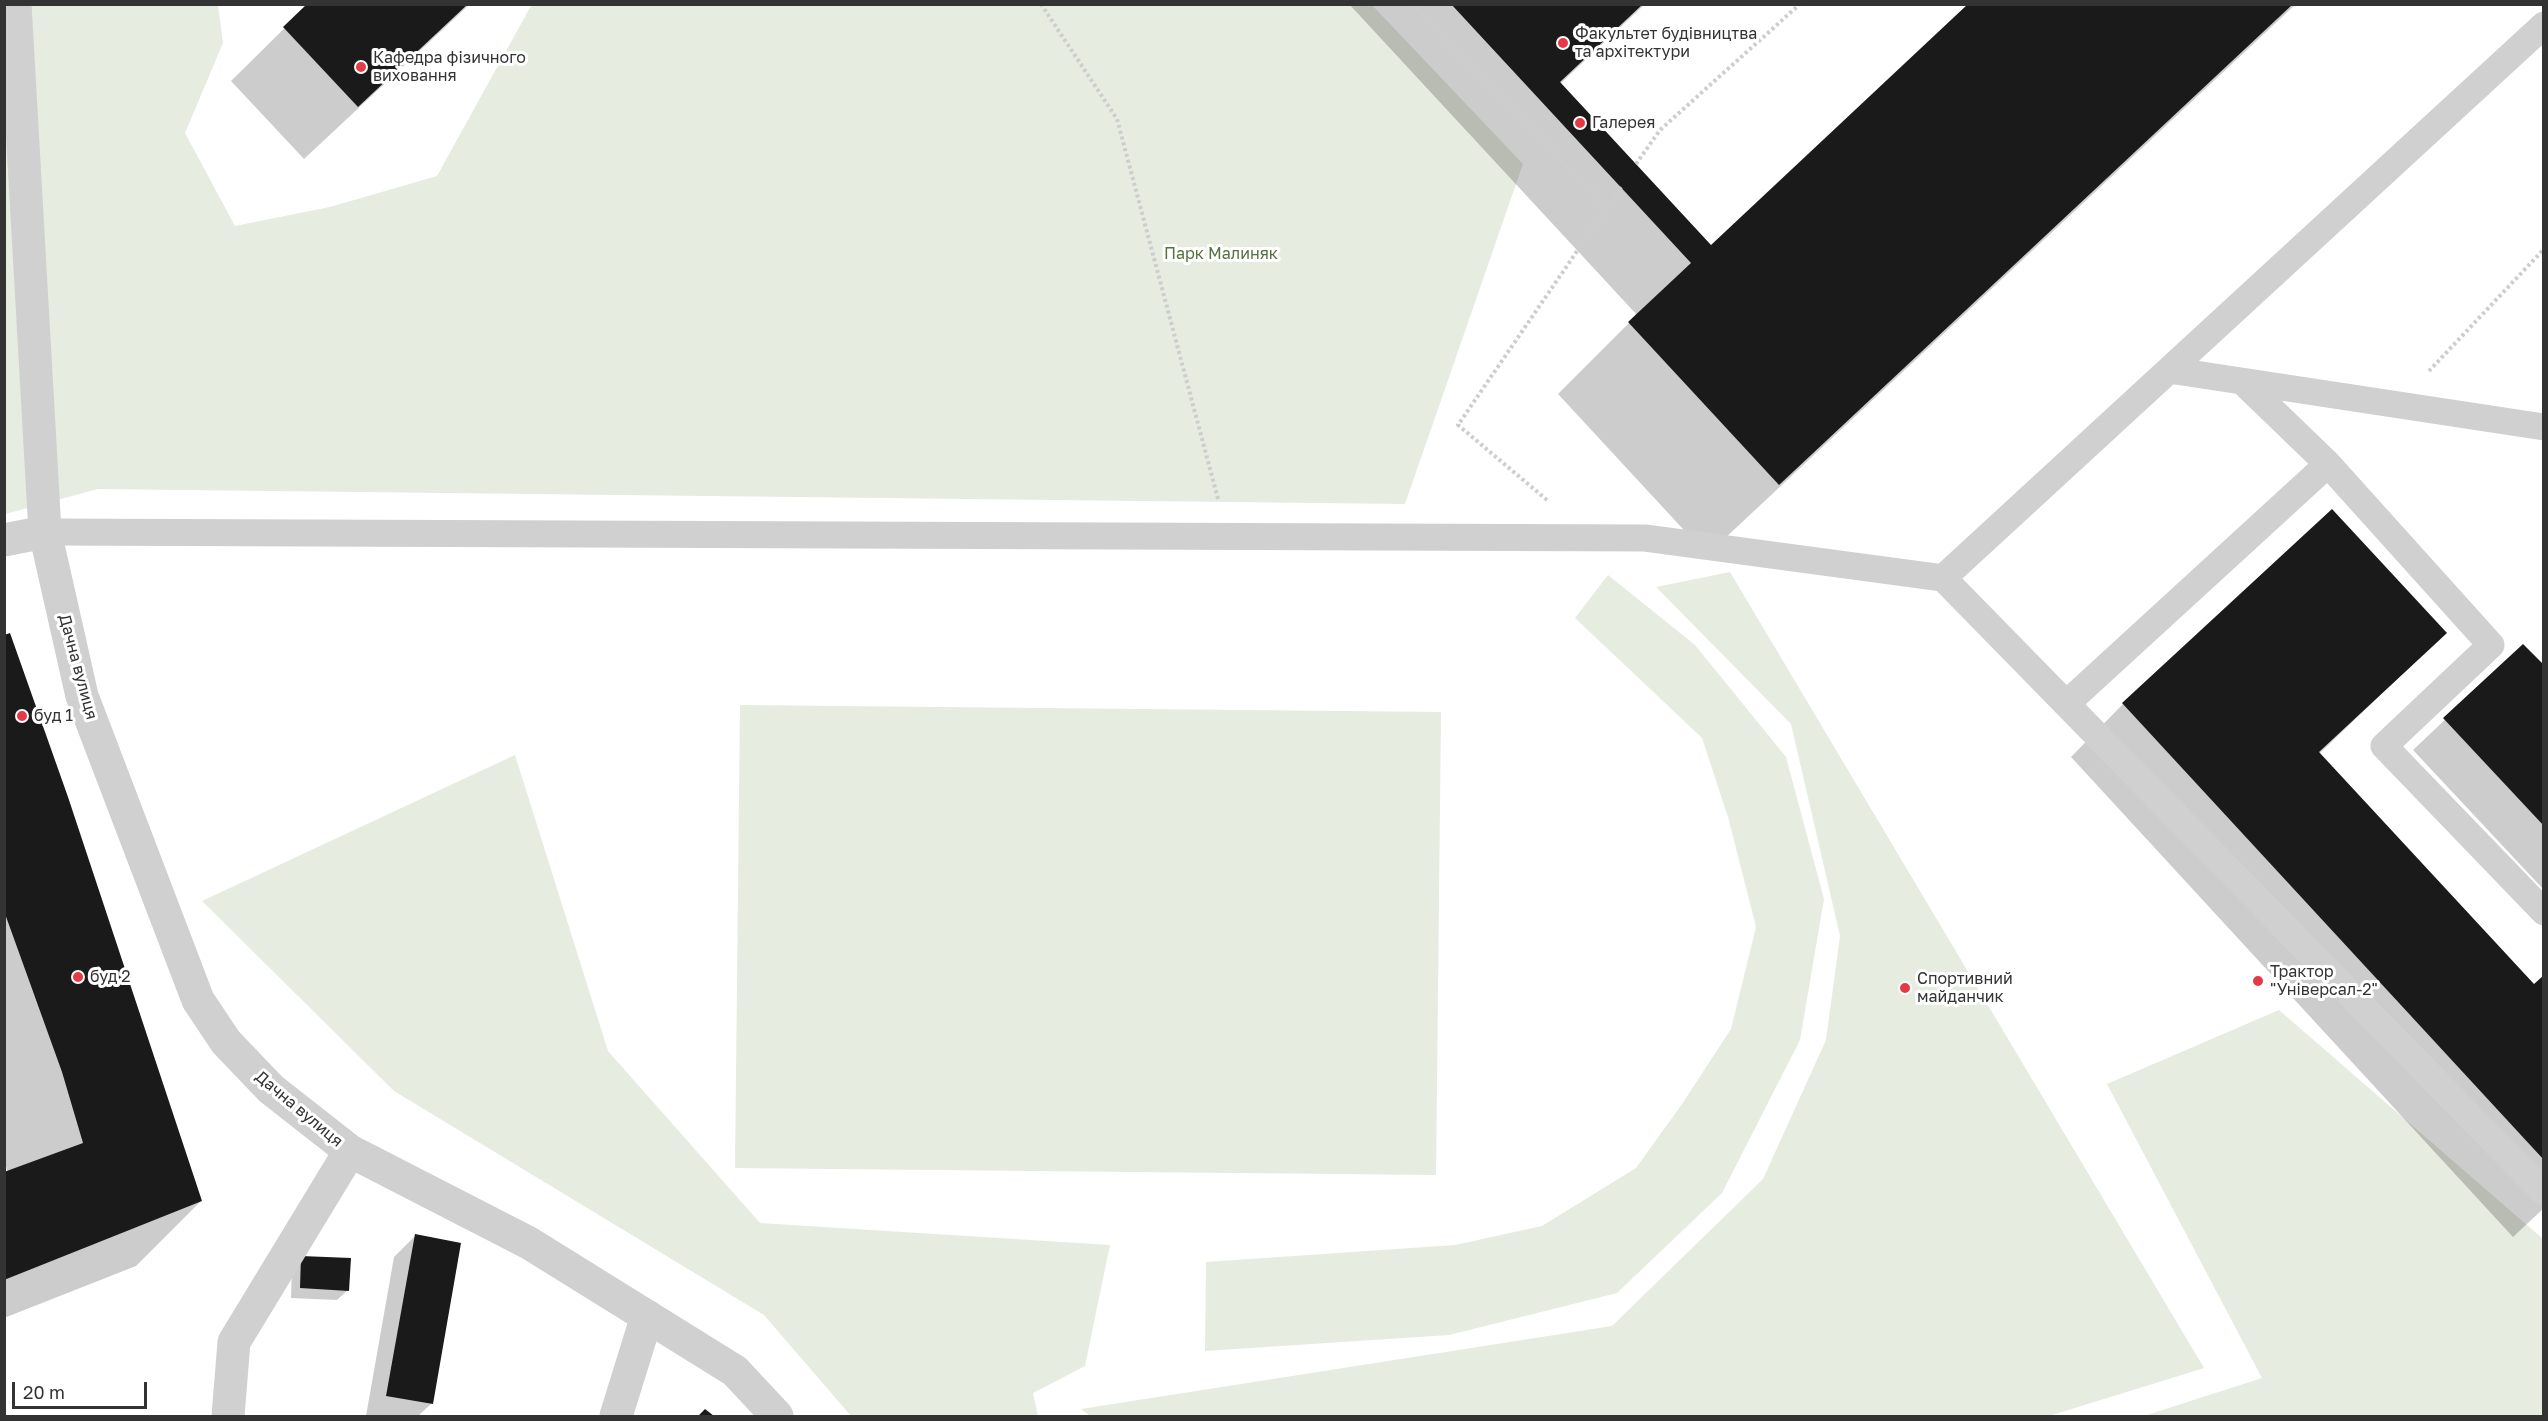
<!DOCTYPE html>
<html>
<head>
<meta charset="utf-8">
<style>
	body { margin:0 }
	#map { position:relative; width:2548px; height:1421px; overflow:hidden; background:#fff; font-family:"Golos Text",sans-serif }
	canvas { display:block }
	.frame { position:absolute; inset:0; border:6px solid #333; pointer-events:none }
	.scale { position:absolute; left:12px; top:1382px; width:135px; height:27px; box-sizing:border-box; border:3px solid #333; border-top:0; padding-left:8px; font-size:18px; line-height:21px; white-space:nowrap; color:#333; -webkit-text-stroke:4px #fff; paint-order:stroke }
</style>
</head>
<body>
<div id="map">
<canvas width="2548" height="1421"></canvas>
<div class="frame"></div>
<div class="scale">20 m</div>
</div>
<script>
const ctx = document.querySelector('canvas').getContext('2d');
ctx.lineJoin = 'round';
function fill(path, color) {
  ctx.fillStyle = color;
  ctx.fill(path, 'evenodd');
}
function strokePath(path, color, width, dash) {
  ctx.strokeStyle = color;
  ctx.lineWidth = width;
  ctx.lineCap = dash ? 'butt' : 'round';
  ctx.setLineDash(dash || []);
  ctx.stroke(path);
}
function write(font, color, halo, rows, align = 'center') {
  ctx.font = font + ' "Golos Text",sans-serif';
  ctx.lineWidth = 6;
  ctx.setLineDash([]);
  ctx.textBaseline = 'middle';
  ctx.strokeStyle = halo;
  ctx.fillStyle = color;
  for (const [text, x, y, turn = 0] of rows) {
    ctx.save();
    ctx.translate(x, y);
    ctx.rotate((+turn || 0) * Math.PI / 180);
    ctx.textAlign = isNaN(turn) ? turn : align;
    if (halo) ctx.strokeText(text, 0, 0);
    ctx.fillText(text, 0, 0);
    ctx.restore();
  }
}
fill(new Path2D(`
	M532 4 1372 5 1523 164 1405 504 98 489 5 514V5H218L223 43 185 133 235 226 330 207 437 176Z
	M1730 572 2204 1368 2049 1416H1090L1081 1409 1612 1326 1763 1179 1826 1040 1840 936 1791 724 1656 587Z
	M1608 575 1695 645 1786 757 1824 899 1800 1040 1722 1193 1617 1293 1449 1335 1205 1351 1206 1262 1455 1245 1542 1226 1636 1168 1682 1104 1731 1029 1756 927 1728 817 1702 738 1575 618Z
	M740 705 1441 712 1436 1175 735 1168Z
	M515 755 608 1051 760 1223 1110 1245 1085 1366 1033 1393 1038 1416H851L764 1315 394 1091 202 901Z
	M2279 1010 2543 1239V1416H2144L2262 1378 2107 1084Z`), '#e6ecdf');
fill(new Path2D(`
	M309 4H470L304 159 231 81Z
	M1349 4H1645L1560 84 1711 247 1970 4H2296L1707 555 1558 394 1637 315Z
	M2445 633 2319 754 2534 986 2544 977V1208L2513 1237 2071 757 2123 704Z
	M4 637 201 1201 136 1266 4 1318V1174L8 1172 4 1161Z
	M2523 646 2544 667V890L2413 750Z
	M415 1236 431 1404 418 1416H366L394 1257Z
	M302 1257 348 1290 337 1300 291 1298 292 1268Z`), '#0003');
fill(new Path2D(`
	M307 4H468L358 107 283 27Z
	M1451 4H1643L1560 82 1711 245 1968 4H2293L1779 485 1628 322 1691 263Z
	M2332 509 2447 633 2319 752 2534 984 2544 975V1160L2122 703Z
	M10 633 68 797 202 1201 4 1280V1172L83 1143 62 1072 4 911V635Z
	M2523 644 2544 665V826L2443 718Z
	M415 1234 461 1243 433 1404 386 1396Z
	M301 1256 351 1258 349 1291 300 1288Z
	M705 1409 714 1416H698Z`), '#1a1a1a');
strokePath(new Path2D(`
	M1041 4 1117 119 1218 499
	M1413 4 1607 208
	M1636 164 1660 130 1800 4
	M2429 371 2544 249
	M1547 500 1458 425 1621 187`), '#cdcdcd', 4, [3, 3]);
strokePath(new Path2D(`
	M2169 370 2544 427
	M2243 382 2328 464
	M45 532 1645 538 1943 578 2544 25
	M1943 578 2544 1192
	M2066 704 2328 464 2491 645 2384 746 2544 912`), '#d0d0d0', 27);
strokePath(new Path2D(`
	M15 4 45 532 82 696 198 1000 226 1042 271 1089 350 1151 529 1243 735 1371 777 1416
	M4 540 45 532
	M228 1416 234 1342 350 1151
	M616 1416 647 1316`), '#d0d0d0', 33);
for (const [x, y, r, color] of [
	[1563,43,6,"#e63946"],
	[361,67,6,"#e63946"],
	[1580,123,6,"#e63946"],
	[22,716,6,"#e63946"],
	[78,977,6,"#e63946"],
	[2258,981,6,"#e63946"],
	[1905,988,6,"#e63946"]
]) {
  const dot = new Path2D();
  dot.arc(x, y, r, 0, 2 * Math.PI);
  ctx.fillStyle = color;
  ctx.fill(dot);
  strokePath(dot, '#fff', 2);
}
write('16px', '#333', '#fff', [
	["Факультет будівництва",1575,34],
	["та архітектури",1575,52],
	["Кафедра фізичного",373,58],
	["виховання",373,76],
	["Галерея",1592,123],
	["буд 1",34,716],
	["Трактор",2270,972],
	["\"Універсал-2\"",2270,990],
	["буд 2",90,977],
	["Спортивний",1917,979],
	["майданчик",1917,997]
], 'left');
write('16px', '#56703f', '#fff', [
	["Парк Малиняк",1221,254]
]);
write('16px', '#333', '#fff', [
	["Дачна вулиця",78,667,75],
	["Дачна вулиця",299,1109,40]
]);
</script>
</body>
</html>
